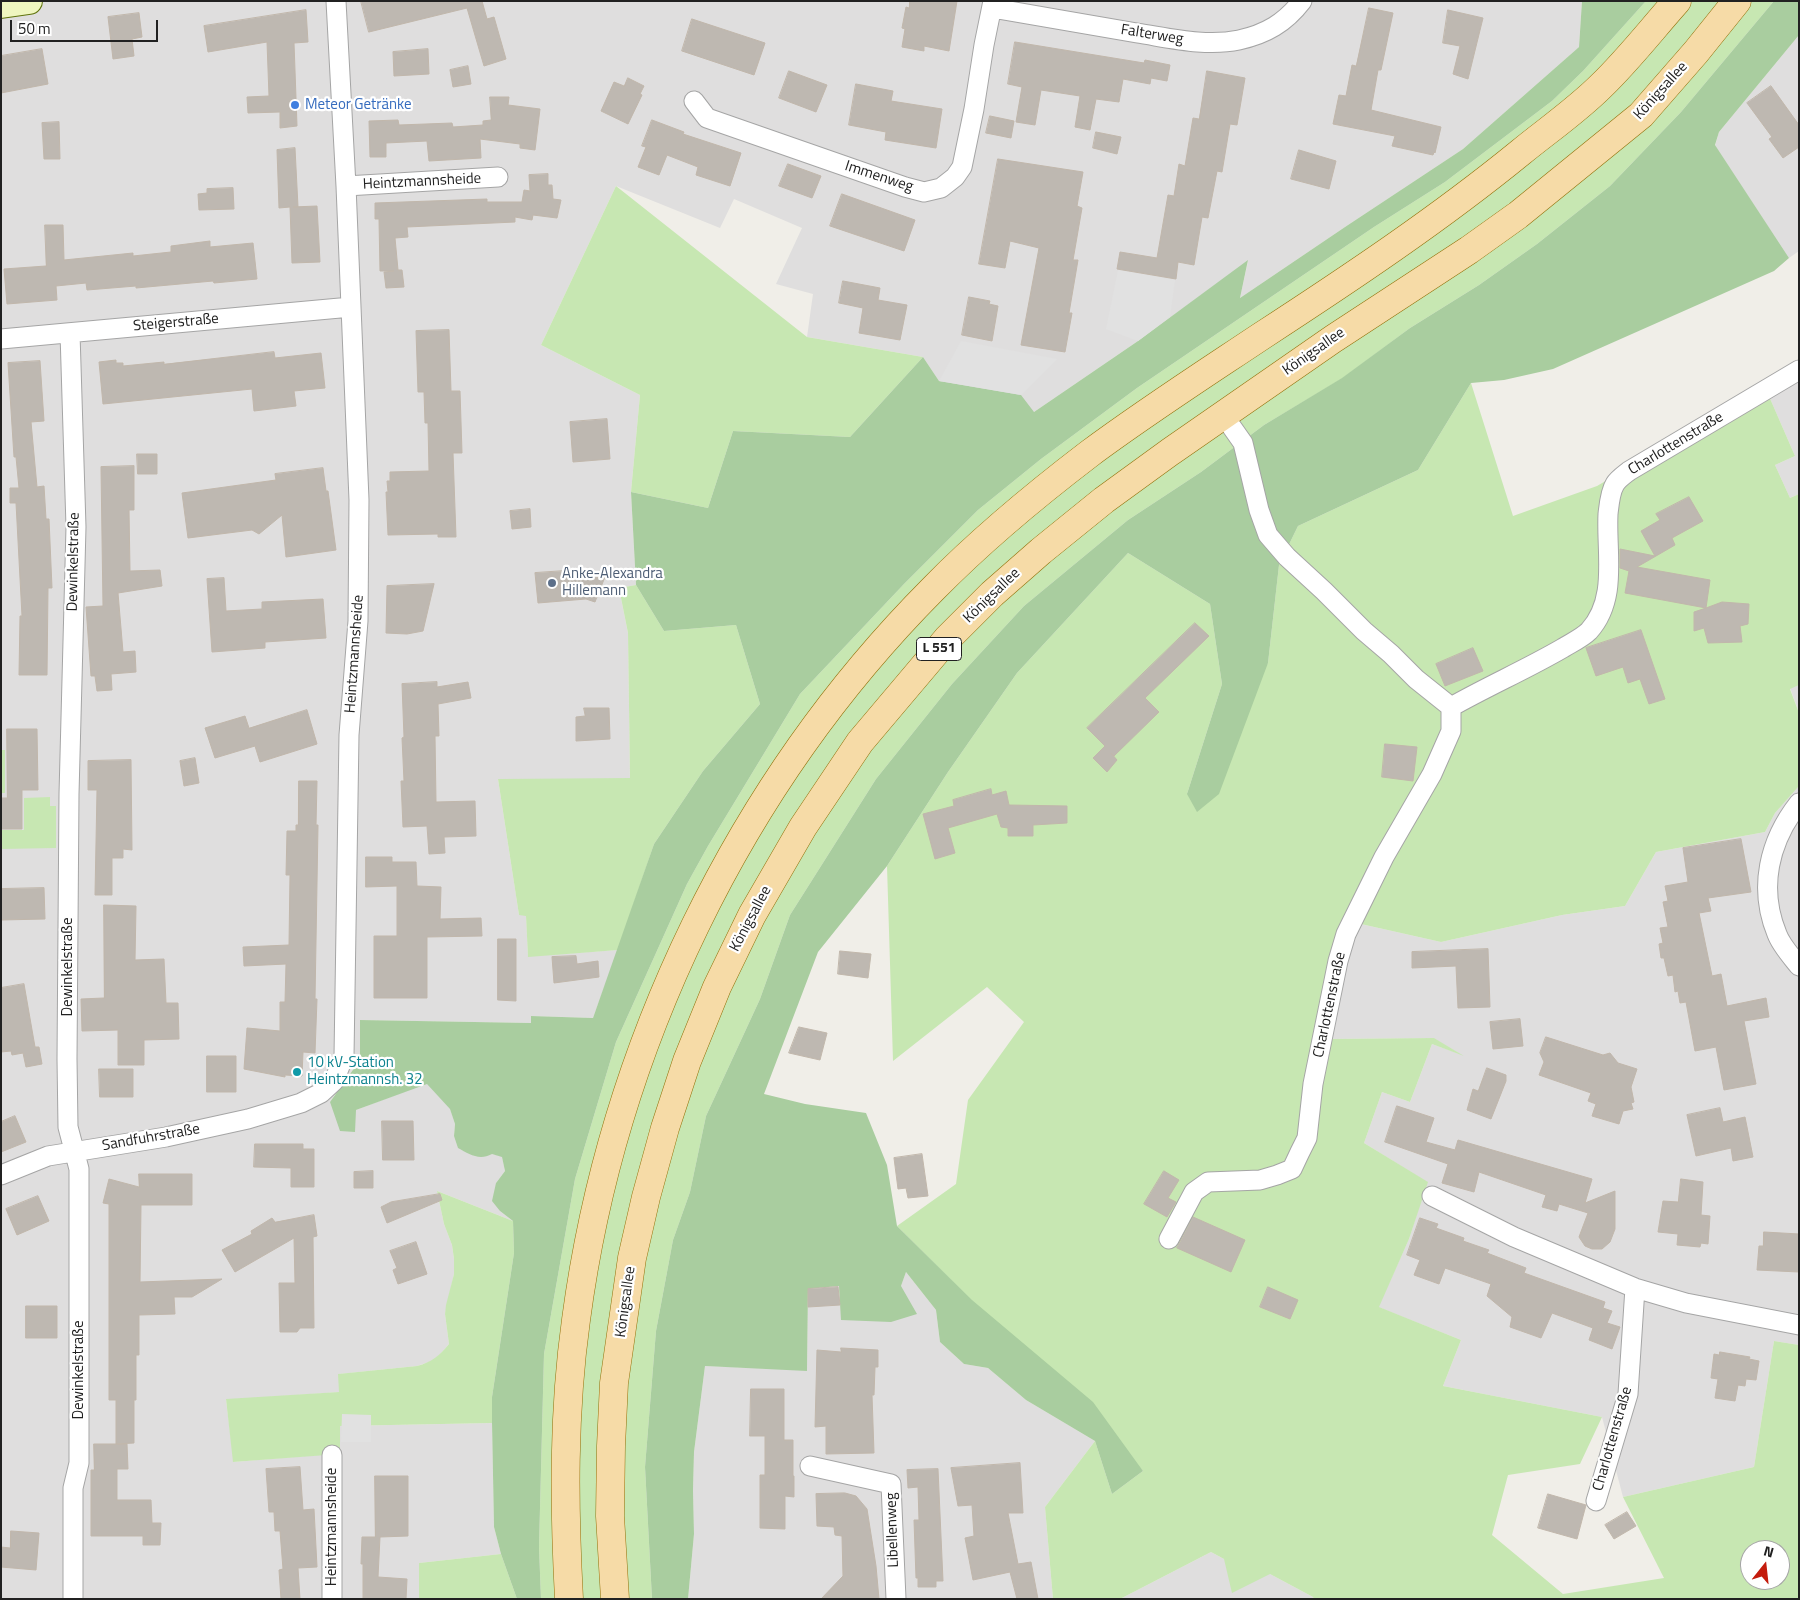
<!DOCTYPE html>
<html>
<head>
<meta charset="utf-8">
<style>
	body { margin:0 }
	#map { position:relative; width:1800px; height:1600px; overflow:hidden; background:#f0eee8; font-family:"Titillium Web",sans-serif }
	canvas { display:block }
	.frame { position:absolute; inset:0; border:2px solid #212121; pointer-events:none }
	.north { position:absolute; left:1740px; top:1540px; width:50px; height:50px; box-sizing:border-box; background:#fff; border:1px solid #a6a6a6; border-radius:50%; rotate:16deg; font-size:14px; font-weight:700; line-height:20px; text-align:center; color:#212121 }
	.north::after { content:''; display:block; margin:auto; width:18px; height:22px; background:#c41c0d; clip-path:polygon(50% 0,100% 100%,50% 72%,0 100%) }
	.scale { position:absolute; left:10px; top:20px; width:148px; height:22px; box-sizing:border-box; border:2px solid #212121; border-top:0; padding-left:6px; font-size:15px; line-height:18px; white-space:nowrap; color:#212121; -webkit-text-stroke:4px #fff; paint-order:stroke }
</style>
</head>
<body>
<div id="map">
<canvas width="1800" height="1600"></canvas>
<div class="frame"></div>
<div class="north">N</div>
<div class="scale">50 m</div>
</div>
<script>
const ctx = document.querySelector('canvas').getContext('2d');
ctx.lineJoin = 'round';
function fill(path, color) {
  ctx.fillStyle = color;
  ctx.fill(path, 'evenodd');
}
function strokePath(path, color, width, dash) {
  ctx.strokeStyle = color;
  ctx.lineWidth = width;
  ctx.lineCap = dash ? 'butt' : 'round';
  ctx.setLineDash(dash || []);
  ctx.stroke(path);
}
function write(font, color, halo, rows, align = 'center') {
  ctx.font = font + ' "Titillium Web",sans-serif';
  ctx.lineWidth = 4.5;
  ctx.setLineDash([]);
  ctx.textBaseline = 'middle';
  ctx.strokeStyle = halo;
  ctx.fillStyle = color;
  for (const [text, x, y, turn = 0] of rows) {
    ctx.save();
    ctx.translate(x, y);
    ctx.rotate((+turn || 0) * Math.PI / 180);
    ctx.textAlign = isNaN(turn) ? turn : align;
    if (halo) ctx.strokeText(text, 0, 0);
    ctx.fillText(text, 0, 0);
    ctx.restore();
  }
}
fill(new Path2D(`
	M1 1H1582L1579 47 1463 149 1345 227 1240 298 1248 261 1138 341 1034 412 939 381 923 357 807 337 813 294 776 284 802 228 734 199 720 228 616 186 541 345 640 395 631 492 636 585 619 588 628 633 630 779H498L519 915H526L528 956 618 950 593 1018 532 1016 531 1023 360 1020V1060L330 1102 356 1110 427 1083 450 1108 455 1124 454 1136 492 1154 502 1156 505 1171 496 1183 500 1211 513 1221 437 1191 444 1224 452 1245 454 1259V1274L445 1314 449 1344 435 1360 417 1366 339 1374 340 1392 226 1400 234 1462 340 1453V1426L492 1423 494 1527 501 1554 419 1563V1599H1Z
	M1799 35V251L1789 258 1715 146 1719 132Z
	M1799 365V494L1790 498 1775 465 1795 456 1765 387Z
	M1799 685V713L1790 688Z
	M1799 786V1345L1774 1341 1754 1467 1623 1497 1602 1417 1443 1386 1461 1340 1378 1307 1409 1239 1427 1182 1364 1143 1382 1092 1410 1102 1432 1044 1460 1054 1433 1038 1328 1039 1346 962 1361 924 1441 942 1562 915 1625 906 1656 852 1765 832 1775 813Z
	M906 1272 936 1310 940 1342 964 1364 988 1368 1026 1400 1095 1441 1045 1507 1053 1599H688L694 1534 693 1490 694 1452 705 1366 807 1370 808 1289 839 1286H901Z
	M1211 1552 1224 1559 1270 1574 1313 1597 1314 1599H1120Z`), '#dfdede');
fill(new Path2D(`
	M1646 1H1774L1681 112 1610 186 1537 244 1479 285 1410 328 1343 378 1264 425 1201 472 1128 520 1024 606 952 684 876 779 790 915 760 999 706 1116 690 1192 673 1240 656 1331 645 1467 652 1599H541L539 1547 544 1354 575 1179 616 1042 687 884 708 846 800 694 904 584 978 510 1041 459 1137 388 1374 227 1445 182 1552 101 1583 71Z
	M616 186 807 337 923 357 850 437 733 431 708 508 631 492 640 395 541 345Z
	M1471 383 1513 516 1597 486 1765 387 1795 456 1775 465 1790 498 1799 494V685L1790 689 1799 713V786L1775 813 1765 832 1656 852 1625 906 1562 915 1441 942 1361 924 1346 962 1328 1039 1434 1038 1464 1056 1432 1044 1410 1102 1382 1092 1364 1143 1428 1182 1409 1239 1379 1307 1461 1340 1443 1386 1602 1417 1580 1464 1508 1475 1492 1535 1563 1594 1664 1578 1623 1497 1754 1467 1774 1341 1799 1345V1599H1314L1313 1597 1270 1574 1232 1593 1224 1559 1211 1552 1120 1599H1053L1045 1507 1095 1441 1112 1494 1143 1471 897 1226 956 1184 968 1100 1024 1022 987 987 893 1061 887 866 948 772 1017 673 1128 553 1210 604 1222 684 1187 794 1268 663 1279 565 1298 526 1418 470ZM1750 1550H1780V1580H1750Z
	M636 585 664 631 736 625 760 704 703 771 654 844 618 950 528 957 526 916 519 915 498 779 630 778 628 633 619 588Z
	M1 750H5V793H1Z
	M50 797V806H56V848L1 849V830H24V798Z
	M437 1191 513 1221 514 1253 492 1397V1423L340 1426V1454L233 1462 226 1399 339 1392 338 1374 417 1366C432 1362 439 1356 449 1344L445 1314 446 1305 454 1274V1259L452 1245 444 1224Z
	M501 1554 517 1599H419V1563Z`), '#c7e7b2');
fill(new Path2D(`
	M1582 1H1646L1583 71 1552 101 1445 182 1374 227 1137 388 1041 459 978 510 904 584 800 694 708 846 687 884 616 1042 575 1179 544 1354 539 1547 541 1599H517L501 1554 494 1527 492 1423V1397L514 1253 513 1221 500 1211 492 1201 496 1183 505 1171 502 1157 492 1154C479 1161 469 1154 458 1148L454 1136 455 1124 450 1109 427 1084 356 1110 355 1132 340 1131 330 1102 360 1060V1020L531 1023V1016L593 1018 654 844 703 771 760 704 736 625 664 631 636 585 631 492 708 508 733 431 850 437 923 357 939 381 1021 395 1034 412 1138 341 1248 260 1240 298 1345 227 1463 149 1579 47Z
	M1774 1H1799V35L1719 132 1715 145 1789 258 1774 271 1553 369 1504 380 1471 383 1418 470 1298 526 1279 565 1268 663 1219 794 1197 812 1187 794 1222 684 1210 604 1128 553 1017 673 948 772 887 866 818 952 764 1094 805 1104 866 1113 887 1165 897 1226 972 1300 1093 1402 1143 1471 1112 1494 1095 1441 1026 1400 988 1368 964 1364 940 1342 936 1310 906 1272 901 1286 917 1314 891 1322 841 1320 839 1286 808 1289 807 1371 705 1366 694 1452 693 1490 694 1534 688 1599H652L645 1467 656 1331 673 1240 690 1192 706 1116 760 999 790 915 876 779 952 684 1024 606 1128 520 1201 472 1264 425 1342 378 1410 328 1479 285 1537 244 1610 186 1681 112Z`), '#a9cd9f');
fill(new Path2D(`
	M1118 270 1175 280 1170 317 1138 341 1106 329Z
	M961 341 1057 359 1021 395 939 381Z
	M342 1414 371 1415V1442H341Z`), '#e1e1e1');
const building = new Path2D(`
	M361 1H482L487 19 494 17 506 59 484 66 467 8 369 32Z
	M910 1H957L949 51 924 46V51L902 47 905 29 902 28 906 7 909 8Z
	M1369 8 1393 13 1381 70H1378L1371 110 1441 127 1435 153 1434 152 1433 155 1392 146 1395 136 1333 124 1339 95 1346 96 1352 65 1356 66Z
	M306 10 308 42 294 43 297 126 280 128V112L248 113 247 97 269 96 267 42 208 52 204 26Z
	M1448 10 1483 18 1468 79 1453 74 1460 46 1443 43Z
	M139 13 142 37 132 39 134 56 113 59 108 17Z
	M692 19 765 43 754 75 682 51Z
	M1015 42 1144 63 1145 60 1170 65 1167 81 1151 78 1150 84 1123 79 1119 102 1096 99 1090 130 1075 127 1080 96 1041 90 1035 125 1016 122 1022 87 1008 84Z
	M42 49 48 84 1 93V56Z
	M428 49 429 74 394 76 393 52Z
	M468 66 471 84 453 87 450 70Z
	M789 71 827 85 816 112 779 98Z
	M1207 71 1245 78 1237 125 1230 124 1222 172 1217 171 1208 218 1202 217 1194 265 1178 262 1176 279 1117 269 1120 252 1157 258 1168 195 1174 196 1179 164 1185 166 1193 118 1199 119Z
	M628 78 644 86 640 94 642 95 628 124 601 111 614 82 624 86Z
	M856 84 893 91 891 101 942 109 936 148 885 140 886 132 849 125Z
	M1771 86 1799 125V147L1783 158 1769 139 1772 137 1747 103Z
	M490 97H509L508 105 540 109 535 150 520 148V144L480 139 481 158 429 161 427 141 386 143V157H370L369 121 398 120 399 125 452 123 453 127 483 125V121L491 120Z
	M990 116 1014 121 1011 138 986 133Z
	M652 120 684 132 683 134 741 153 730 186 696 175 698 167 667 155 659 175 638 167 646 147 642 146Z
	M59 122 60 159H44L42 123Z
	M1096 132 1121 137 1117 154 1093 148Z
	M295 148 298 207H293L317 206 320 262 292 263 290 207 279 208 277 150Z
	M1299 150 1336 161 1329 189 1291 179Z
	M998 159 1083 172 1077 206 1082 208 1073 260H1078L1069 313H1072L1065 352 1021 345 1039 248 1010 241 1005 268 979 264Z
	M788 164 821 176 812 198 779 186Z
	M548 174V185H552L553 199 561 200 557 218 533 215 532 220 515 217V222L407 227 408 237 395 238 398 270H402L404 287 386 288 384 272 394 271H380L379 219H375V203L487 199V202H522L524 190 530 191 529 175Z
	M233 188 234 209 199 210 198 194 207 193V189Z
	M842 194 915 220 904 251 830 226Z
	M45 225H63L64 260 133 253V256L171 252V246L210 241V247L253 243 257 279 214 283 213 281 136 288V286L87 290 86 283 56 286 57 300 7 304 4 269 46 266Z
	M843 281 880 288 878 300 907 305 900 340 859 333 863 308 839 303Z
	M969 297 990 301 989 304 998 306 992 341 962 335Z
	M449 330 451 391H460L462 453H453L456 537H438V534L388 535 386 492H388L387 481H390V472L429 471 428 423H425L424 392H418L416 331Z
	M274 352 275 358 321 353 325 388 294 391 296 406 254 411 252 389 103 404 99 362 116 360V363H123V366L164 362V364Z
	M40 361 44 421 31 422 37 487 44 486 46 519H49L52 588H48L47 675H19L20 616H22L16 503H10V488H19L16 457H14L8 363Z
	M607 419 610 459 573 462 570 422Z
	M137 454H157V474H138Z
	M134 466V510H129L130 571 160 570 162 586 118 593 123 652 135 651 136 672 111 674 112 690 97 691 95 676H91L86 607 103 606 101 467Z
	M323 468 326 491H328L336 550 286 557 282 515 259 534 252 530 188 538 182 493 276 480 275 474Z
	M1689 497 1703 521 1672 538 1675 545 1637 567 1710 580 1706 608 1722 602 1749 604 1748 624 1740 626 1742 642 1708 643 1704 628 1694 631V612L1706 608 1625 593 1629 571 1620 568V549L1655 556 1641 531 1660 520 1656 514Z
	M530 509 531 527 512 529 510 511Z
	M579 570 580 579 605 577 595 602 586 599 538 603 535 573Z
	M224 578 226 611 262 609V602L323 599 326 638 265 642V648L212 652 207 579Z
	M434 584 423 631 407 634 386 633 387 586Z
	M1195 623 1209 636 1145 698 1159 712 1114 756 1111 753 1117 760 1107 772 1093 758 1105 746 1087 728Z
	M1641 630 1665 699 1649 704 1640 679 1628 683 1623 667 1596 676 1586 648Z
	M1473 648 1483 671 1445 686 1436 664Z
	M437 682V687L468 682 471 698 438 704 439 736H435L436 802 475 801 476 836 444 837 445 853 429 854 427 826 403 827 401 781H404L402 738 404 737 402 684Z
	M584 708H609L610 739 576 741V717L585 716Z
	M307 710 317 744 260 762 255 746 215 758 205 728 245 716 249 728Z
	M7 729H37L38 790H22V829H1V798H7Z
	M1385 744 1417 747 1413 781 1382 777Z
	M195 758 199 783 184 786 180 761Z
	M131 760 132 850 123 849V858H112V895H95L97 790H88V761Z
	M299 781H317L316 825H318L315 999H317L315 1053 303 1052 302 1076 285 1075V1077L244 1069 247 1028 280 1031V1002H285L286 964 244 966 243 947 289 945 290 875H286L287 831H296V825H298Z
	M991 789 992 795 1006 791 1009 805 1067 806V823L1033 825V836H1008V828L1001 827 997 814 948 828 955 853 935 859 923 814 954 806 953 800Z
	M1741 839 1751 892 1708 898 1711 911 1699 913 1712 976 1721 974 1727 1006 1766 998 1769 1017 1744 1021 1756 1084 1724 1090 1716 1047 1695 1051 1686 1002 1680 1003 1678 991 1675 992 1673 975 1668 976 1664 958H1661L1659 944 1663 943 1660 928 1668 927 1663 902 1668 901 1665 886 1688 882 1683 848Z
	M366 857H392V862H416L417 886 441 887 440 919 481 918 482 936 427 937V998H374V936H397V886L366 887Z
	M44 888 45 919 1 920V889Z
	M104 905 136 906 135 960 164 959 166 1003H178L179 1039 144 1040V1065H118V1030L82 1031 81 999 104 998Z
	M498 939H516V1001L498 1000Z
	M1488 949 1490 1007 1458 1008 1456 966 1412 968V952Z
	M840 951 871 954 868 978 838 974Z
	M576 956 577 964 598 961 599 977 554 983 552 957Z
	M24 984 35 1047H39L42 1064 26 1067 23 1053 12 1055 11 1051 1 1052V988Z
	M1520 1019 1523 1046 1493 1049 1490 1022Z
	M799 1027 827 1033 820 1060 789 1053Z
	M1546 1037 1603 1055 1610 1053 1618 1063 1637 1069 1631 1087 1634 1102 1631 1103 1633 1109 1623 1111 1619 1124 1592 1116 1596 1104 1588 1101 1591 1093 1539 1075 1544 1062 1540 1053Z
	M207 1056H236V1092H207Z
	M1487 1068 1506 1075V1081L1491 1119 1467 1110 1473 1089 1478 1091Z
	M99 1069H133V1097H100Z
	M1397 1106 1434 1118 1426 1142 1455 1150 1458 1140 1592 1179 1585 1203 1615 1191V1229L1610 1242 1602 1249H1592L1585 1246 1579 1237 1588 1213 1559 1204 1557 1211 1542 1207 1546 1195 1479 1172 1474 1192 1442 1183 1448 1164 1385 1142Z
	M1720 1108 1723 1122 1745 1117 1753 1157 1733 1161 1731 1148 1696 1156 1687 1115Z
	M15 1116 26 1142 1 1152V1122Z
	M382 1121H413L414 1160H383Z
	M255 1144H303V1149H314V1187H291V1168L254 1167Z
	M922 1154 928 1196 908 1198 906 1188 898 1189 894 1158Z
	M373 1171V1188H354V1172Z
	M1164 1171 1179 1180 1168 1198 1176 1202 1167 1217 1144 1204Z
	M139 1174H192V1205H141L140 1282 222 1279 192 1297H174L175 1314 139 1315V1355H136V1400H134V1443L116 1444V1400H109V1204L103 1203 109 1179 139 1187Z
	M1681 1179 1703 1182 1701 1215 1710 1216 1708 1244 1701 1243 1700 1247 1677 1245 1678 1234 1658 1232 1663 1201 1678 1202Z
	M440 1194 442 1200 387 1223 381 1207 391 1202Z
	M38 1196 49 1221 17 1235 6 1209Z
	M314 1215 317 1236 313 1237 314 1328H300L297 1332H280L279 1283H295L294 1238 235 1272 222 1250 252 1234 251 1231 272 1218 275 1222Z
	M1193 1217 1245 1240 1231 1272 1177 1248Z
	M1420 1218 1438 1224 1436 1228 1464 1238 1463 1241 1489 1250 1487 1253 1526 1268 1524 1273 1605 1302 1603 1308 1612 1311 1607 1323 1620 1327 1612 1349 1589 1340 1593 1328 1552 1313 1541 1338 1510 1327 1512 1317 1487 1296 1491 1284 1445 1268 1439 1284 1414 1275 1420 1260 1407 1255Z
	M1764 1232 1799 1234V1272L1757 1270 1759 1246H1763Z
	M416 1242 427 1274 398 1284 393 1270 397 1268 390 1251Z
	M838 1287 840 1305 808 1307V1289Z
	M1268 1287 1298 1300 1290 1319 1260 1307Z
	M26 1306H57V1338H26Z
	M841 1348 878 1350V1367H875L874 1395H872L874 1453 826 1454V1426L815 1427 817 1350 841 1352Z
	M1720 1352 1750 1357 1749 1359 1759 1361 1756 1380 1746 1379 1745 1386 1738 1385 1735 1401 1715 1398 1718 1379 1711 1378 1714 1354 1719 1355Z
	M751 1389H784V1440H793V1476H794V1497L785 1496V1529L760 1528V1475H765V1436H750Z
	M94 1444H127L128 1469H117V1500H151L152 1523H161L160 1545H143V1536H91V1470H94Z
	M1020 1463 1023 1513H1008L1018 1564 1031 1562 1038 1599H1017L1010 1572 973 1580 965 1538 974 1536 972 1505 958 1506 951 1468Z
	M300 1467 303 1510 314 1509 317 1567 298 1568 300 1599H281L279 1570 283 1569 280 1531H275L274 1512H269L266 1469Z
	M938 1469 943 1581H936V1587H918V1578H916L914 1520H919L918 1487 908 1488 907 1470Z
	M375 1476H408V1536L380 1537 378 1577 407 1579 406 1599H363V1564H361L362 1537H375Z
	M845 1493 856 1496 867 1509 876 1566 879 1599H821L843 1576 842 1536 835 1535 834 1527 817 1526 816 1494Z
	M1548 1494 1586 1505 1577 1539 1538 1528Z
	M1627 1512 1636 1526 1614 1539 1605 1525Z
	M11 1531 39 1533 36 1570 1 1567V1547L10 1548Z`);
fill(building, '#beb8b1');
strokePath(building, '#c1b7ab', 1);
const street = new Path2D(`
	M992 8C1040 16 1089 25 1137 33 1170 38 1206 47 1239 40 1266 34 1285 23 1302 1
	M694 101 707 118 905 187 924 192 941 188 955 177 962 167 974 109 984 45 993 1
	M346 186 498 177
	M70 333 76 527 69 794 67 1059 68 1127 79 1169V1463L73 1488V1599
	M1 339 351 307
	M1224 416 1243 443 1259 510 1268 535 1287 557 1324 591 1364 631 1391 654 1416 679 1451 707
	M1451 707C1488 686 1527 669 1563 648 1571 643 1582 638 1589 631 1618 599 1606 554 1608 514 1609 505 1610 492 1615 484 1618 479 1624 475 1629 471L1799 370
	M1799 803C1769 841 1758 888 1777 934 1781 945 1791 956 1799 966
	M1 1175 48 1156 166 1137 248 1119 301 1103 321 1093 334 1081 344 1056 349 735 358 621 359 500 346 186 336 1
	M1432 1196 1514 1237 1635 1288 1686 1303 1799 1325
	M1169 1239 1194 1192 1208 1182 1260 1180 1277 1175 1292 1169 1300 1152 1307 1138 1313 1084 1338 961 1346 934 1384 857 1432 774 1451 731V707
	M810 1466 891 1484 896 1599
	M1596 1501 1628 1394 1635 1288
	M332 1599V1455`);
const secondary = new Path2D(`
	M1 5 29 1`);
const primary = new Path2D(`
	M569 1599C564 1505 563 1413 576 1320 612 1048 739 784 933 589 981 540 1034 496 1089 454 1144 413 1203 375 1260 337 1349 279 1439 219 1521 152 1548 130 1577 110 1601 86 1628 60 1652 29 1677 1
	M615 1599 610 1516 611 1446 614 1383 632 1258 646 1197 665 1128 687 1061 717 987 752 915 803 827 860 742 947 639 992 594 1041 551 1104 500 1170 452 1333 339 1469 250 1518 215 1641 115 1696 52 1737 1`);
strokePath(street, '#a5a5a5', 21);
strokePath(secondary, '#5f730c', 28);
strokePath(primary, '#93710a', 29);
strokePath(street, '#fff', 19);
strokePath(secondary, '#eff6c0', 26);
strokePath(primary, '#f6dba7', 28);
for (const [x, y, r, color] of [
	[295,105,5,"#3f7fe0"],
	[552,583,5,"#5c6f8a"],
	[297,1072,5,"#0f9aa8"]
]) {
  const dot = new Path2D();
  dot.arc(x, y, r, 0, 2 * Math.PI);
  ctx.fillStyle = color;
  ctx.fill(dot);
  strokePath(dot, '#fff', 2);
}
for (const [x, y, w] of [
	[939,649,45]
]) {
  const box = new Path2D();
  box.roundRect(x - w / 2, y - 11.5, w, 23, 4);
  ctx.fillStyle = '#fff';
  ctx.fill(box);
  strokePath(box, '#212121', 1);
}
write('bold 14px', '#212121', null, [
	["L 551",939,649]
]);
write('15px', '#212121', '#fff', [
	["Falterweg",1152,35,9],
	["Königsallee",1661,91,-48],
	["Immenweg",879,177,18],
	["Heintzmannsheide",422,182,-3],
	["Steigerstraße",176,323,-5],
	["Königsallee",1314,352,-35],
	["Charlottenstraße",1676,444,-31],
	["Dewinkelstraße",74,562,-89],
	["Königsallee",992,596,-44],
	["Heintzmannsheide",355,654,-86],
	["Königsallee",751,919,-62],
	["Dewinkelstraße",68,967,-90],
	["Charlottenstraße",1330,1005,-78],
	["Sandfuhrstraße",151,1138,-10],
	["Königsallee",626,1302,-82],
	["Dewinkelstraße",79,1370,-90],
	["Charlottenstraße",1613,1439,-74],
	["Heintzmannsheide",332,1527,-90],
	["Libellenweg",893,1530,-92]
]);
write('15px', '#366cbe', '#fff', [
	["Meteor Getränke",305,105]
], 'left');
write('15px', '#4e5e75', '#fff', [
	["Anke-Alexandra",562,574],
	["Hillemann",562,591]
], 'left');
write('15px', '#0d838f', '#fff', [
	["10 kV-Station",307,1063],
	["Heintzmannsh. 32",307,1080]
], 'left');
</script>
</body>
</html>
